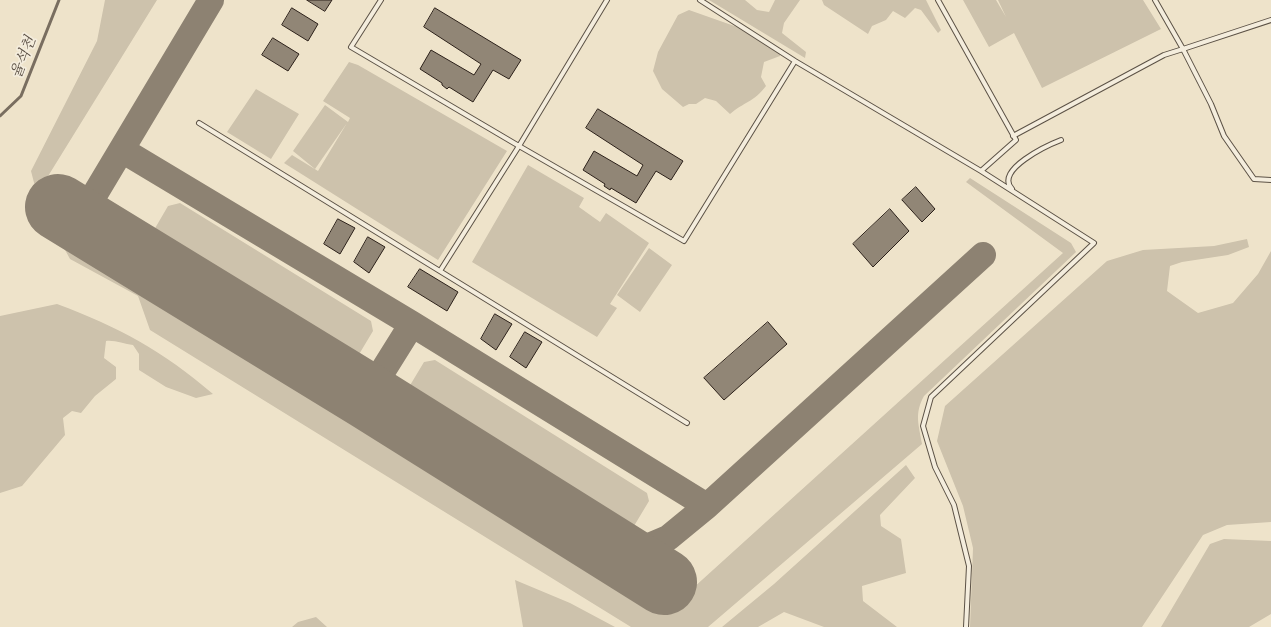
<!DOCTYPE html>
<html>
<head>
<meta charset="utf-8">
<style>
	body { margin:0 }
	canvas { display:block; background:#eee3ca }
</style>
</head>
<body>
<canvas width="1271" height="627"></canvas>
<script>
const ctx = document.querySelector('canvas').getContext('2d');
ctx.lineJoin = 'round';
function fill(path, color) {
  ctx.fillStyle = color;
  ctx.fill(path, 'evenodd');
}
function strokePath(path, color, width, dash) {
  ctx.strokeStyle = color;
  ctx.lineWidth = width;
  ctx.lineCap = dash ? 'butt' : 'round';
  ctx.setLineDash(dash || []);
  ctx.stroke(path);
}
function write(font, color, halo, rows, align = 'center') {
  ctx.font = font + ' Vollkorn,"Noto Serif KR",serif';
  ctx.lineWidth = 3.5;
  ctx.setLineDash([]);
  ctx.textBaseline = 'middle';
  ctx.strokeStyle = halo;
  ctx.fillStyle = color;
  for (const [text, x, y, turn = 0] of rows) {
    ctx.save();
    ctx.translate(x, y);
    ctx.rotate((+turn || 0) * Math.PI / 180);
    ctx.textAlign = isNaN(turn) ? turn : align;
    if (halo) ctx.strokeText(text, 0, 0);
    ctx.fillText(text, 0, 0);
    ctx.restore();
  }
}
fill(new Path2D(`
	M105 0H157L37 194 60 233 671 608 1063 253 966 182 970 178 1071 243 1076 252 924 396C914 414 919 425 922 444L708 627H631L150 330 138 296 70 259 39 202 31 171 97 41Z
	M709 0H745L757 10 769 12 775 0H800L784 23 782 33 806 52 805 58Z
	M822 0H926L941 30 938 33 921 10 915 8 905 18 893 11 886 20 872 26 868 34 824 5Z
	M963 0H996L1006 17 998 0H1143L1161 29 1042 88 1014 33 989 47Z
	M689 10 740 28 781 51 780 56 764 62 761 77 766 86C754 102 744 102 730 114L716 101 705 98 696 104H689L683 107 662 89 653 71 658 52 678 15Z
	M349 62 358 65 507 151 438 260 284 163 292 155 318 171 347 123 315 169 293 151 325 105 348 122 350 118 323 101Z
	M256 89 299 114 271 159 227 132Z
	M528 165 584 198 579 207 600 222 606 213 649 243 610 304 617 308 597 337 472 262Z
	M180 203 371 321 373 331 358 356 348 358 157 240 154 230 168 206Z
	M1247 239 1249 247 1228 255 1182 262 1170 266 1167 291 1198 313 1233 303 1258 274 1271 251V522L1227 525 1203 535 1142 627H970L973 548 963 506 937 441 945 406 1107 261 1143 250 1214 246Z
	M649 248 672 265 640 312 617 295Z
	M57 304C119 327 163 351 213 394L196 398 166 387 139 370V354L133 345C124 344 115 340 106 341L104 358 116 367V379L95 396 81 413 72 411 63 418 65 435 22 486 0 493V316Z
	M435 360 647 493 649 501 634 526 622 527 411 396 409 387 424 362Z
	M906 465 915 478 880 515 881 526 901 539 906 573 862 586 863 601 897 627H824L784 612 758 627H722L774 584Z
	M1224 539 1271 541V614L1249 627H1161L1210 544Z
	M515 580 570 603 615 627H523Z
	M316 617 327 627H292L298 622Z`), '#cdc2ac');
strokePath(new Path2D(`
	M0 116 21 96 59 0`), '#796e60', 3);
strokePath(new Path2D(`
	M122 150 412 324 707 506
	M80 219 211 0
	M367 396 412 324
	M623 557 668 538 707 506 983 255`), '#8d8272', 26);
strokePath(new Path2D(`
	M58 207 367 396 664 582`), '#8d8272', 66);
const building = new Path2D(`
	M307 0H332L325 11Z
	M292 8 318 24 308 41 282 25Z
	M435 8 521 60 509 79 493 70 473 102 449 87 447 89 442 85V83L420 69 431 50 474 75 481 64 424 27Z
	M273 38 299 54 288 71 262 55Z
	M598 109 683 161 671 180 656 171 636 203 611 188 610 190 604 186 605 184 583 170 594 151 637 176 643 165 586 128Z
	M916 187 935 209 922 222 902 200Z
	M890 209 909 231 873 267 853 244Z
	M338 219 355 228 340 254 324 244Z
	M368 237 385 247 369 273 354 262Z
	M420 269 458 292 447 311 408 287Z
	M495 314 512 324 496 350 481 339Z
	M768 322 787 344 724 400 704 378Z
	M525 332 542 342 526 368 510 357Z`);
fill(building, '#918676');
strokePath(building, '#2c211a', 1);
const lane = new Path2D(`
	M381 0 351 47 519 146 684 241 795 61
	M700 0 795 61 981 171
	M938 0 1016 140 981 171 1094 243 931 397 923 426 935 467 954 505 969 566 966 627
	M1155 0 1183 49 1271 20
	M199 123 687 423
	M1013 136 1164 55 1183 49 1211 104 1224 136 1254 179 1271 180
	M1012 189C994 170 1048 145 1061 140
	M440 271 519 146 607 0`);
strokePath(lane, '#5c5246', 6);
strokePath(lane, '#f4eddd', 4);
write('italic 15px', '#594e43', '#f4eddd', [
	["율석천",25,58,-69]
]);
</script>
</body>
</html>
